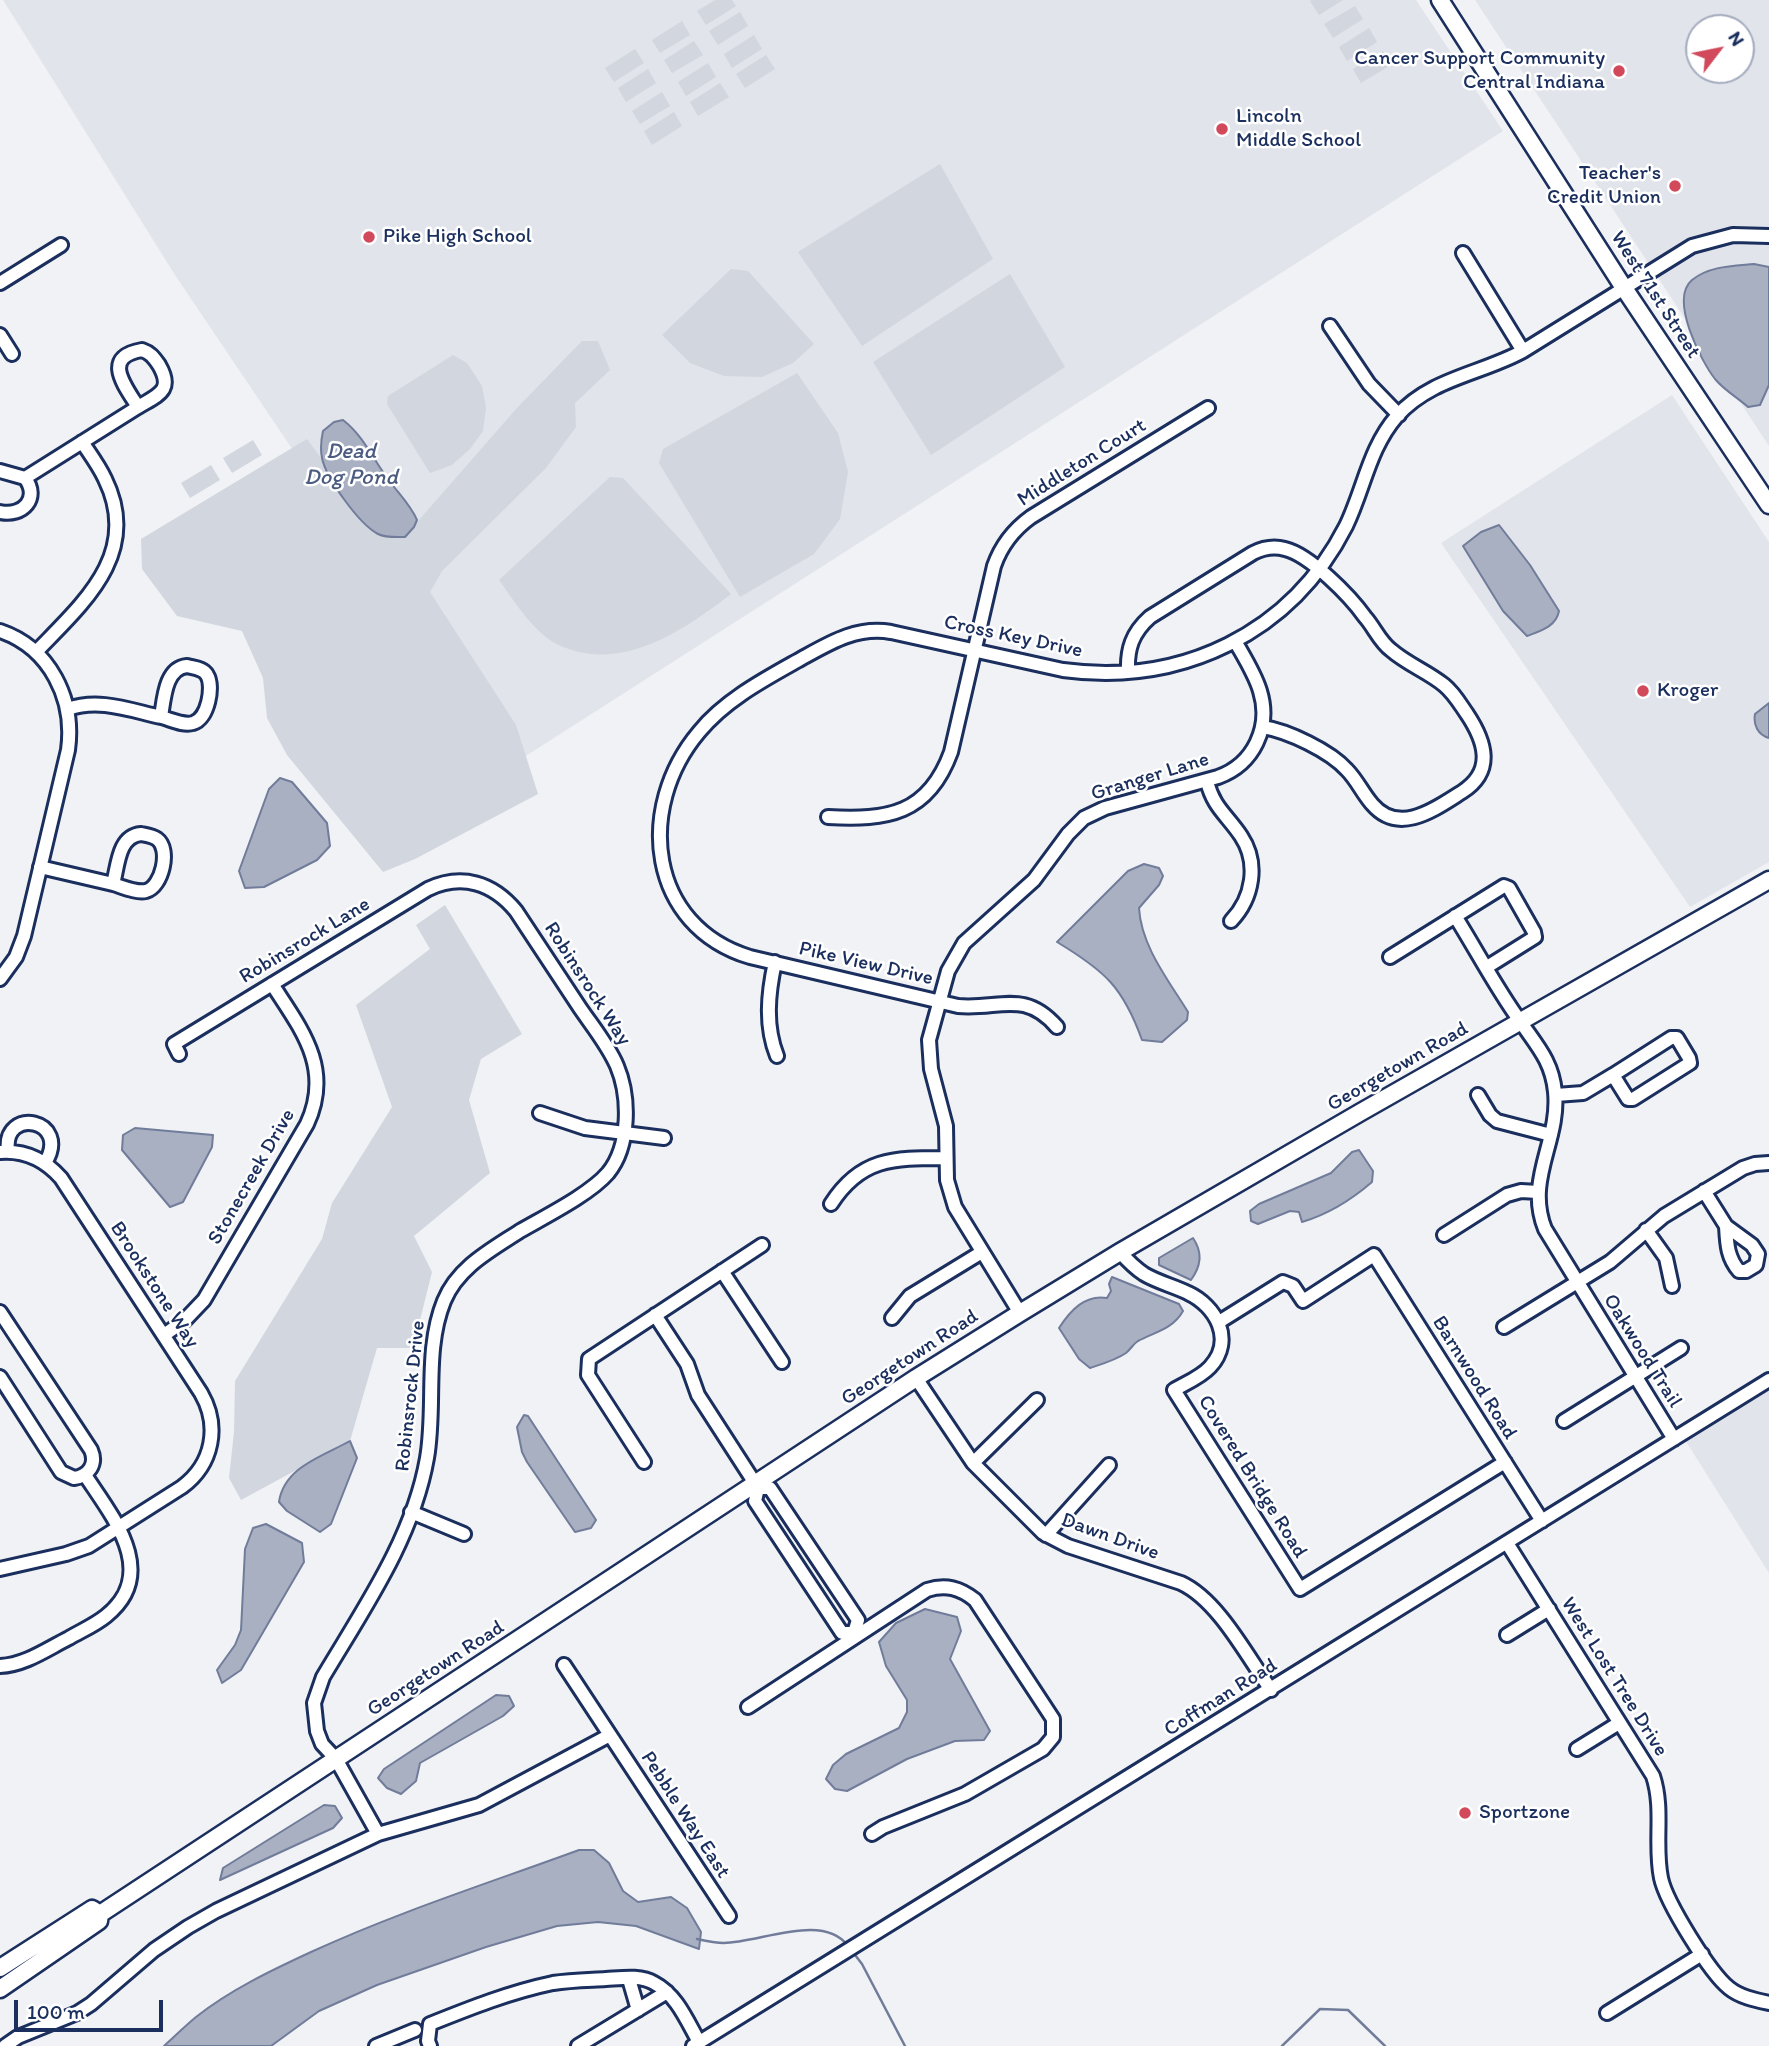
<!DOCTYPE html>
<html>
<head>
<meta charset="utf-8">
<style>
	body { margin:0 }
	#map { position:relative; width:1769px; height:2046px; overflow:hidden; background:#f1f2f5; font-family:Itim,sans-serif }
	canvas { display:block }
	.north { position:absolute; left:1685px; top:14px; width:70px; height:70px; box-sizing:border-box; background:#fff; border:2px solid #a4acbf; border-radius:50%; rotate:58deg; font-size:19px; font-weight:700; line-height:28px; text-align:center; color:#1b2f5e }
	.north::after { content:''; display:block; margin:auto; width:24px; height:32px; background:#d1495b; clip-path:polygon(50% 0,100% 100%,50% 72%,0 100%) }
	.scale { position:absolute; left:14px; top:2000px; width:149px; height:32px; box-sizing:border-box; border:4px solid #1b2f5e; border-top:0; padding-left:9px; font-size:21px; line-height:24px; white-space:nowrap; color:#1b2f5e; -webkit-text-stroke:5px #fff; paint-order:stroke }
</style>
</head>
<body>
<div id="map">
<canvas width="1769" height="2046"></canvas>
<div class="north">N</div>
<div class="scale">100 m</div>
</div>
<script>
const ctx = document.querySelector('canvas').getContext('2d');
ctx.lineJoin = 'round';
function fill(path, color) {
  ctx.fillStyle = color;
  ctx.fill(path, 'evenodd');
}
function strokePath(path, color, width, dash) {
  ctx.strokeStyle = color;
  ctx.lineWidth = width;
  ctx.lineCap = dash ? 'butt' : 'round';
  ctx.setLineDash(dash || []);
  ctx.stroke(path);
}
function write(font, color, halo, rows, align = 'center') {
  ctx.font = font + ' Itim,sans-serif';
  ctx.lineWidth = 5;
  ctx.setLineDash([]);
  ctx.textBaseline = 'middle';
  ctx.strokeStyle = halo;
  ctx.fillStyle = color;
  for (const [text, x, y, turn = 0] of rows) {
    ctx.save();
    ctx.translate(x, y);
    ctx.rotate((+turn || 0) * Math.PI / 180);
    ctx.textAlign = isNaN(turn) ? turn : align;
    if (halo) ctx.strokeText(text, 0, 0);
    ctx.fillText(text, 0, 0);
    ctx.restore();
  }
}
fill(new Path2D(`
	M3 0H1416L1503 131 507 768 175 275Z
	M1475 0H1769V446ZM1699 28H1741V70H1699Z
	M1672 395 1769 542V862L1690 907 1441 543Z
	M1769 1387V1573L1685 1440Z`), '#e1e4ea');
fill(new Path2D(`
	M715 0H732L736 6 706 25 697 11Z
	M1312 0H1343L1319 15 1310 1Z
	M1355 6 1363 19 1333 38 1324 24Z
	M740 12 748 26 718 45 709 31Z
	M682 21 690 35 660 53 652 40Z
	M1369 28 1377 42 1347 61 1339 47Z
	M754 35 762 49 732 68 724 54Z
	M694 41 703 55 672 73 664 60Z
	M635 49 644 63 614 82 605 68Z
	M1383 51 1391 65 1361 83 1353 69Z
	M766 55 775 69 745 88 736 74Z
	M708 63 716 77 686 96 678 82Z
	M648 69 656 83 626 102 618 88Z
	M720 83 729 97 698 116 690 102Z
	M662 92 670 106 640 124 632 111Z
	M674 112 682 126 652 145 644 131Z
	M940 164 993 259 862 346 798 252Z
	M731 269 748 271 814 344 793 363 762 377 724 376 690 363 662 335Z
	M1010 274 1065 367 931 455 873 362Z
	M582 341H598L610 370 575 403 576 427 546 468 442 571 430 592 516 725 538 794 415 859 383 872 287 755 267 718 263 678 242 631 177 616 142 569 141 539 307 439 377 534 405 536 517 408Z
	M453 355 467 363 482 386 486 408 483 431 470 449 452 465 430 473 387 404 388 396Z
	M797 373 838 433 848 472 840 519 814 554 740 597 659 463 663 449Z
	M253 440 262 455 232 473 223 458Z
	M211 465 220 480 190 498 181 483Z
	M610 477 623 478 731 594C684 630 623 673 561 646 536 636 514 601 499 580Z
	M445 905 522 1034 481 1059 469 1100 490 1173 414 1236 432 1272 413 1348H377L350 1441 241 1500 229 1478 234 1432 235 1381 322 1239 332 1203 392 1107 356 1005 430 949 416 925Z`), '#d2d6df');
const water = new Path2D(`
	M1754 264 1769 267V385L1760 405 1748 407C1738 398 1724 390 1715 379 1701 361 1669 299 1692 280 1709 266 1733 266 1754 264Z
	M343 420C365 437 374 462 391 483 400 495 411 506 417 520L414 527 405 537C396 537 386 538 378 534 359 524 326 478 322 458 320 448 321 440 323 431L334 422Z
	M1499 525 1530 565 1559 611C1556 627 1540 631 1527 636L1503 611 1463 546 1481 532Z
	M1769 703V738C1758 735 1753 725 1755 714Z
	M280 778 292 782 327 823 330 846 317 860 264 887 245 888 239 871 269 789Z
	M1144 864 1159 868 1163 876 1159 885 1139 908C1141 946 1169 981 1188 1012L1187 1020 1162 1042 1142 1040C1123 987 1105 971 1057 942L1128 871Z
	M135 1128 213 1135 212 1147 183 1202 170 1207 122 1150 123 1135Z
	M1359 1150 1373 1171 1372 1182C1350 1201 1329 1214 1302 1222L1299 1212 1290 1211 1258 1224 1251 1221 1250 1211 1259 1204 1331 1173 1352 1152Z
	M1193 1238C1203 1253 1201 1266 1191 1280L1159 1265V1258Z
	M1112 1277 1179 1304 1183 1311C1173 1329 1155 1332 1138 1341 1133 1344 1131 1349 1126 1353 1116 1360 1102 1364 1090 1368L1079 1359 1059 1328C1070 1311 1085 1294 1107 1298L1111 1291 1109 1284Z
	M524 1415 528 1416 596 1520 591 1528 575 1532 527 1462 522 1452 517 1427Z
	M350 1441 357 1458 331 1524 320 1532 287 1511 279 1502C284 1467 323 1456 350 1441Z
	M266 1524 302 1543 304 1562 241 1670 222 1683 217 1670 235 1645 241 1630 245 1549 253 1528Z
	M925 1609 957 1617 961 1631 950 1659 990 1731 984 1740 955 1741 907 1759 847 1791 835 1789 826 1779 833 1765 846 1754 899 1728 907 1712V1700L886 1666 879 1642 896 1623Z
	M496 1695 509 1696 514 1706 503 1716 420 1763 416 1781 401 1794 387 1788 378 1778 384 1769Z
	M324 1805 335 1806 342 1818 333 1828 220 1880 223 1868Z
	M579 1850H594L609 1863 623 1891 638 1902 671 1897 687 1908 701 1932 699 1949 636 1926 598 1922 557 1926 486 1947 377 1985 319 2011 271 2046H164C175 2036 185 2026 196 2017 230 1990 272 1970 311 1952 398 1912 489 1883 579 1850Z`);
fill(water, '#a8b0c2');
strokePath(water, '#707c9a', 2);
strokePath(new Path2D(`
	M697 1939C706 1941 715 1943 724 1943 759 1943 823 1912 848 1946
	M852 1951 862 1964 905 2046
	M1282 2046 1320 2009 1348 2010 1385 2046`), '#707c9a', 2.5);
const street = new Path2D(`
	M1463 253 1523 351
	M0 283 61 245
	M1330 326 1369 384 1399 415
	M0 335 12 354
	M142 350C151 353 154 358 159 365 174 391 158 395 138 407 125 386 101 357 142 350Z
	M0 471 25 478C40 498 23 517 0 512
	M25 478 138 407
	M0 631C50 648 75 699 68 750L24 936 16 957 0 979
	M36 652C82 604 142 554 105 479 99 466 90 454 82 442
	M187 666C194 668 203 668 207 675 214 686 208 719 193 723 183 726 170 719 161 717 164 699 165 668 187 666Z
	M1128 672C1127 649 1132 633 1150 617L1253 553C1263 548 1274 546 1285 549 1310 555 1350 596 1365 617 1374 627 1380 642 1391 650 1407 664 1428 672 1444 685 1454 693 1460 704 1467 714 1485 741 1495 771 1462 792 1435 809 1399 836 1372 804 1363 794 1357 780 1347 770 1330 751 1288 731 1263 727
	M68 709C99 698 129 710 161 717
	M1207 781C1213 807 1227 815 1241 836 1259 863 1253 898 1231 921
	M828 817C887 820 928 815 951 752L994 566C1001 546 1013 530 1031 517L1208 408
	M141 834C146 835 153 836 157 839 171 849 162 887 146 891 136 893 123 887 113 884 118 866 118 836 141 834Z
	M40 867 113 884
	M1455 916C1477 951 1496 988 1520 1021 1537 1046 1552 1061 1555 1092 1560 1141 1525 1179 1545 1229L1674 1439
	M1390 957 1504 886 1509 888 1534 932 1535 937 1487 967
	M775 962C768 994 765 1026 777 1056
	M1057 1027C1024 989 999 1010 958 1006L750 957C648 926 635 808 699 732 724 701 763 680 797 661 828 644 855 626 891 632L1063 670C1181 686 1291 634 1346 526 1364 489 1369 448 1397 416 1431 378 1481 374 1523 351L1692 246 1733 235 1769 236
	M1671 1038H1677L1689 1058 1690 1063 1633 1099H1628L1613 1075Z
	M179 1054 174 1044 428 889C462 873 493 883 516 911 537 943 559 976 580 1008 593 1027 608 1045 617 1066 630 1097 630 1146 608 1173 590 1194 546 1216 520 1231 491 1250 458 1267 444 1301 424 1350 436 1407 427 1458 413 1538 364 1608 323 1677L314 1703 317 1731 322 1744 336 1759 378 1834
	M1478 1095 1490 1115 1497 1121 1551 1135
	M1556 1095 1583 1093 1613 1075
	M540 1113 585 1128 664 1138
	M8 1151C2 1106 72 1119 45 1163
	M0 1152C25 1150 45 1160 61 1178L201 1393C220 1426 213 1464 182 1487L89 1546 66 1554 0 1569
	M1704 1191 1726 1226 1752 1245 1758 1254 1756 1265 1746 1271H1739C1727 1257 1727 1243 1726 1226
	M831 1204C861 1157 895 1158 946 1158
	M1646 1230 1666 1258 1672 1286
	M1444 1235 1507 1195 1521 1191 1538 1192
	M1120 1252C1127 1260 1135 1268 1144 1274 1157 1282 1174 1286 1188 1293 1216 1306 1235 1340 1210 1367 1201 1377 1186 1383 1174 1390L1300 1589 1505 1462
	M722 1271 782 1362
	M0 1312 91 1450C97 1464 89 1476 74 1478L61 1472 0 1377
	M1020 1313 955 1207 947 1180 946 1126 931 1069 929 1040 948 971 964 943 1034 880 1068 834 1084 818 1105 808 1218 777C1254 764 1271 727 1260 691 1255 674 1244 657 1235 641
	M655 1315 687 1364 698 1395 758 1488 755 1501 842 1633H854
	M892 1318 910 1296 982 1252
	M1219 1322 1283 1282 1293 1286 1303 1301 1374 1255 1542 1521
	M1504 1327 1610 1262 1664 1216 1743 1168 1755 1164 1769 1163
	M164 1335 184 1321 204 1300 307 1124C333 1068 301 1029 272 984
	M916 1378 973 1463 1043 1533 1068 1546 1181 1583C1218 1600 1247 1656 1271 1690
	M1564 1421 1681 1348
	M644 1462 588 1375 589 1359 762 1245
	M973 1463 1037 1400
	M758 1488H770L858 1620 854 1633
	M411 1512 464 1534
	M1046 1535 1109 1465
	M1507 1543 1653 1776C1664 1809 1654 1844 1661 1878 1666 1902 1710 1973 1729 1988 1740 1997 1755 2000 1769 2003
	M1507 1635 1549 1609
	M564 1665 729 1916
	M0 1666C25 1665 47 1649 69 1638 81 1631 95 1625 106 1616 160 1573 112 1516 85 1475
	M748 1707 927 1590C946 1584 960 1588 975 1600L1053 1719V1737L1043 1749 965 1794 883 1827 872 1834
	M1577 1749 1619 1723
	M629 1979 638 2010
	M1607 2013 1702 1954
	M5 2046 18 2037 77 2013 91 2004 154 1950 188 1927 216 1911 378 1834 479 1805 610 1735
	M376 2046 415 2030
	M430 2046 428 2041 430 2024C470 2008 510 1992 553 1983 571 1980 589 1980 606 1979 622 1978 641 1975 654 1983 677 1995 687 2021 699 2042
	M578 2046 667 1992
	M693 2046 1769 1380`);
const secondary = new Path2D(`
	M1440 0 1624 288 1769 505
	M0 1968 92 1909 100 1914
	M0 1989 99 1921 100 1914 916 1378 1020 1313 1120 1252 1361 1112 1769 880`);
strokePath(street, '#1b2f5e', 18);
strokePath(secondary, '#1b2f5e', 21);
strokePath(street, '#fff', 12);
strokePath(secondary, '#fff', 16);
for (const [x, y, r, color] of [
	[1619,71,7,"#d1495b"],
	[1222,129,7,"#d1495b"],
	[1675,186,7,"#d1495b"],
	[369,237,7,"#d1495b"],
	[1643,691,7,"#d1495b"],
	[1465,1813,7,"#d1495b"]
]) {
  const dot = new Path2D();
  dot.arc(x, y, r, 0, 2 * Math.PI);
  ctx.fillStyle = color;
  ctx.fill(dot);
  strokePath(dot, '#fff', 2.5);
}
write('21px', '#1b2f5e', '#fff', [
	["Cancer Support Community",1605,59,"right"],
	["Central Indiana",1605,83,"right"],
	["Lincoln",1236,117],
	["Middle School",1236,141],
	["Teacher's",1661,174,"right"],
	["Credit Union",1661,198,"right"],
	["Pike High School",383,237],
	["Kroger",1657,691],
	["Sportzone",1479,1813]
], 'left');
write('21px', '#1b2f5e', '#fff', [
	["West 71st Street",1655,295,57],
	["Middleton Court",1082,463,-32],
	["Cross Key Drive",1013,637,12],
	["Granger Lane",1150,777,-17],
	["Robinsrock Lane",305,941,-31],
	["Pike View Drive",866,964,13],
	["Robinsrock Way",587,984,57],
	["Georgetown Road",1398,1067,-30],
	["Stonecreek Drive",252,1177,-60],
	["Brookstone Way",154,1285,57],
	["Oakwood Trail",1642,1351,58],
	["Georgetown Road",910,1358,-33],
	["Barnwood Road",1474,1378,58],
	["Robinsrock Drive",411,1396,-84],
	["Covered Bridge Road",1252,1477,58],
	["Dawn Drive",1110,1537,20],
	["Georgetown Road",436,1669,-33],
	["West Lost Tree Drive",1614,1677,58],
	["Coffman Road",1221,1698,-32],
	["Pebble Way East",685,1815,57]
]);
write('italic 23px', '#4c5c81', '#fff', [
	["Dead",351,452],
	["Dog Pond",351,478]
]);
</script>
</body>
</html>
